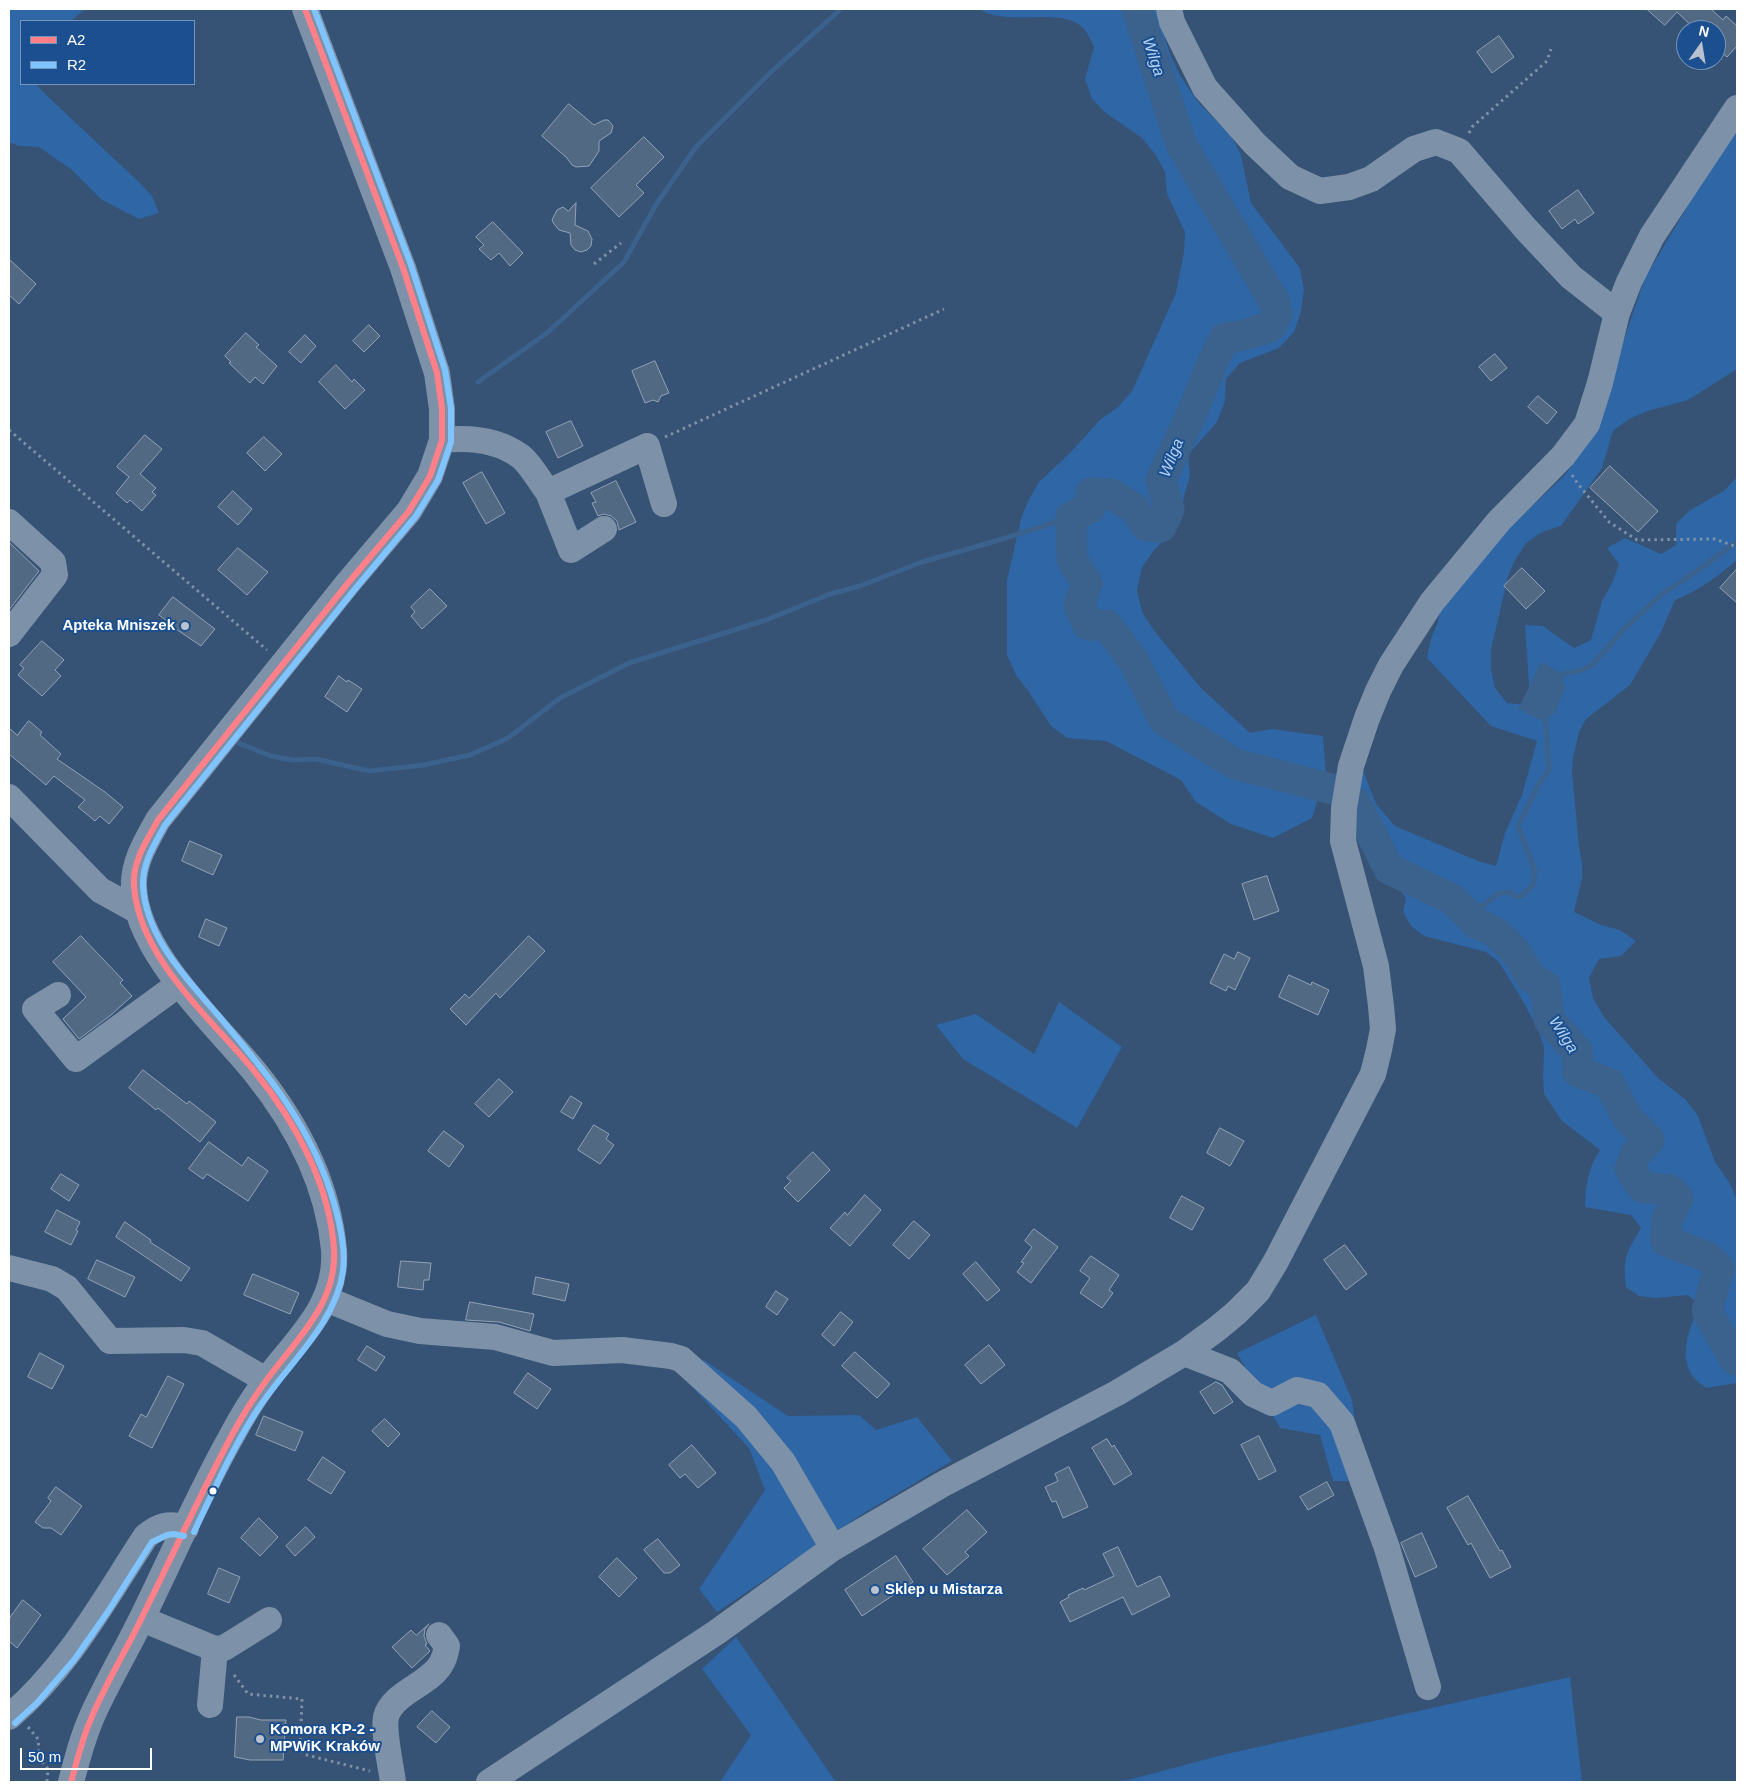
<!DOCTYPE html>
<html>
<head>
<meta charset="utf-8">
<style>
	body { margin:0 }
	#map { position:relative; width:1746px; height:1791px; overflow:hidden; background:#365274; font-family:Arial,sans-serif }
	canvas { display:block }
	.frame { position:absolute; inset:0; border:10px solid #fff; pointer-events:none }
	.legend { position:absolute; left:20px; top:20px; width:175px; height:65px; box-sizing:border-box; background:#1b4f8f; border:1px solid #7695bc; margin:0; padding:6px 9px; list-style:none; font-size:15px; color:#fff }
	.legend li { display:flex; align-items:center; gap:10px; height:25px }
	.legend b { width:25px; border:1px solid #7695bc }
	.north { position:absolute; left:1676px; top:20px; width:50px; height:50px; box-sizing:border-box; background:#1b4f8f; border:1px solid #7695bc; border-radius:50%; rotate:13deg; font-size:14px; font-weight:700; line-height:20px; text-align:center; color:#fff }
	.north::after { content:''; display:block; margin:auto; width:18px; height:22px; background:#b9c2ce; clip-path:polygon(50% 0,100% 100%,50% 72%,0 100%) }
	.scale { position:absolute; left:20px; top:1748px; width:132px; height:22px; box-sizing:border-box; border:2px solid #fff; border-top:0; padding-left:6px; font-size:15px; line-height:18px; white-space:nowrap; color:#fff; -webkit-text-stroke:4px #1b4f8f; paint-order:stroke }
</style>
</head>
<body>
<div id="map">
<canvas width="1746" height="1791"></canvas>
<div class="frame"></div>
<ul class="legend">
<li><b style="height:6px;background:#ff8088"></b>A2</li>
<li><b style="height:6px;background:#80c4ff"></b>R2</li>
</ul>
<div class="north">N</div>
<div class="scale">50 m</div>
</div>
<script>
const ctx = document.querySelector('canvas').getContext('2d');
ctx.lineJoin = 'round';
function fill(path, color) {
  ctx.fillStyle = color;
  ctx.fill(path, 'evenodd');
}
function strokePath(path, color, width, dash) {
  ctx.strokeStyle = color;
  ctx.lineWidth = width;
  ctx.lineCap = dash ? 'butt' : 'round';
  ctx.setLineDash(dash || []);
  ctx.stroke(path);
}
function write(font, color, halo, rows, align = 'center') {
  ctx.font = font + ' Arial,sans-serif';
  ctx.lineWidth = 4;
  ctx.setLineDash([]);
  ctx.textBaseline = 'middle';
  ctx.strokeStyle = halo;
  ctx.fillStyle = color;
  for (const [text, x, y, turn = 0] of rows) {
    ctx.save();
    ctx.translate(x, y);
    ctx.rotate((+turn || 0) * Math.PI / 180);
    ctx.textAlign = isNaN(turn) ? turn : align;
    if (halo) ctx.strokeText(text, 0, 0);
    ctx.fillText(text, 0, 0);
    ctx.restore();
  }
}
fill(new Path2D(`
	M9 9H85L71 21H21V84H36L45 94 140 183 152 196 159 213 139 219 102 200 72 170 39 147 19 146 9 142Z
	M979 9H1156L1170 54 1179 74 1199 103 1231 136 1236 145 1241 155 1251 203 1300 268 1304 290 1301 312 1294 332 1279 348 1240 363 1226 379 1225 401 1217 422 1188 455 1190 476 1184 496 1181 517 1170 534 1155 549 1142 567 1137 591 1143 614 1156 633 1200 687 1250 733 1272 729 1323 736 1326 774 1312 818 1273 838 1231 824 1196 802 1181 780 1106 741 1067 738 1051 726 1029 692 1016 675 1007 655V580L1021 519 1028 501 1039 482 1070 453 1100 420 1118 407 1132 391 1176 293 1184 252 1185 232 1167 194 1165 172 1155 154 1142 138 1106 113 1092 99 1085 79 1094 47C1091 41 1088 34 1084 29 1063 5 1007 28 979 9Z
	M1737 130V369L1688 400 1648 411 1629 419 1613 431 1602 468 1561 526 1542 532 1526 543 1515 560 1508 576 1491 650V669L1495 688 1507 703 1528 705 1529 685 1525 625 1543 626 1574 648 1591 640 1602 601 1612 583 1619 564 1607 548 1625 538 1661 554 1676 545V524L1690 510 1724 491 1737 477V560C1718 576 1699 591 1675 600L1660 634 1630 685 1586 719 1579 732 1573 758 1572 772 1579 847 1582 863V878L1574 912 1601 925 1620 930 1636 941 1621 956 1599 959 1589 978 1593 998 1604 1017 1658 1078 1686 1100 1698 1116 1715 1162 1729 1182 1737 1200V1383L1706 1388C1703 1385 1697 1382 1694 1378 1677 1356 1690 1326 1700 1305L1688 1295 1656 1298 1639 1296 1626 1287C1622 1258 1627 1252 1641 1228L1631 1215 1585 1207C1585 1187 1588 1168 1600 1150L1562 1121 1544 1094 1543 1078 1544 1047 1539 1032 1524 1003 1499 962 1486 952 1424 936 1411 926 1403 912 1406 898 1397 886 1383 879 1365 852 1357 807 1362 768 1376 804 1395 826 1478 861 1496 866 1505 833 1522 795 1537 741 1491 726 1427 658 1431 639 1438 622 1442 603 1464 570 1564 476 1576 460 1594 427 1645 278 1686 209 1690 197Z
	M1059 1002 1122 1047 1077 1128 963 1059 936 1025 976 1014 1034 1054Z
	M1316 1315 1352 1400 1363 1481H1333L1320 1435 1280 1428 1237 1353Z
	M704 1360 788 1416 859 1415 876 1430 917 1417 952 1461 864 1513 717 1612 699 1589 765 1490 749 1448 681 1375Z
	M736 1637 836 1782H720L751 1735 702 1669Z
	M1570 1677 1582 1782H1106L1128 1780 1222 1755Z`), '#2f66a5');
fill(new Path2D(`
	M1541 662 1562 674 1565 689 1555 712 1545 722 1518 709Z`), '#3b618d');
strokePath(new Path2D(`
	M478 382 547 333 624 262 657 203 696 147 772 71 841 9
	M1559 679 1562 674 1582 670 1592 665 1624 629 1661 595 1704 566 1737 541
	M238 743 271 756 293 760 316 759 369 771 424 765 470 755 508 738 560 698 629 663 766 620 830 594 860 586 922 562 996 541 1071 517
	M1461 906H1483L1497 894 1509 892 1516 897 1521 896 1533 885 1535 871 1518 826 1538 786 1549 769 1545 716`), '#3b618d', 5);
strokePath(new Path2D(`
	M1137 9 1181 144 1274 301 1277 314 1270 327 1244 335 1225 338 1214 359 1192 413 1161 480 1169 510 1161 527 1146 526 1134 508 1111 494 1091 493 1090 508 1071 517 1072 560 1087 583 1079 605 1088 625H1107L1133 660 1164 720 1235 764 1332 789
	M1355 802 1389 869 1452 899 1476 923 1495 932 1516 952 1530 977 1545 986 1549 1020 1577 1051 1578 1072 1609 1083 1627 1117 1649 1140 1635 1155 1630 1169 1642 1187 1670 1190 1678 1198 1667 1220 1666 1241 1706 1256 1719 1268 1707 1311 1735 1360 1737 1361`), '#3b618d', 31);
const building = new Path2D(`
	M1647 9H1711L1723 20 1726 16 1737 26V46L1727 57 1716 48V30H1696L1677 12 1665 25Z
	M1499 36 1514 57 1492 73 1477 52Z
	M569 104 594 125 604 120H608L613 126 611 133 599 141V151L589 166 576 167 572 165 567 158 542 136Z
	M644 137 664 157 636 185 644 193 619 217 591 188Z
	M1578 190 1594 213 1578 224 1575 219 1562 229 1549 211Z
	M576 203 575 225 588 231 592 239 591 246 587 250 581 252 575 250 571 245 570 233 559 230 554 224 552 220 557 210 563 207 568 211Z
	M493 222 523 253 510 266 499 253 491 260 479 249 484 245 476 237Z
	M9 259 36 284 19 304 9 295Z
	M369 325 380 336 364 352 353 341Z
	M246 333 259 345 256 347 277 366 263 384 255 377 250 383 229 363 231 362 225 356Z
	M305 335 316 346 301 363 289 352Z
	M1495 354 1507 368 1491 381 1479 367Z
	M655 361 669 393 661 396 658 402 653 400 645 403 632 371Z
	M336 365 352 382 354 379 365 390 345 409 319 382Z
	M1538 396 1557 412 1547 424 1528 407Z
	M571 421 583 446 558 458 546 432Z
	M145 435 162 449 140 474 156 488 152 492 156 495 142 511 130 500 127 503 116 493 129 477 117 467Z
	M264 437 282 454 265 471 247 453Z
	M1610 466 1658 511 1638 532 1590 488Z
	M482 472 505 513 486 524 463 483Z
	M616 481 636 522 619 530 617 521 611 516 604 514 598 516 592 503 596 502 591 493Z
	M233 491 252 509 238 525 218 507Z
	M9 542 39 571 9 610Z
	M238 548 268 572 247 595 218 570Z
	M1522 568 1545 591 1526 609 1504 586Z
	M1737 569V603L1720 588Z
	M430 589 447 606 422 629 411 616 415 612 411 607Z
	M173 597 215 629 201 646 170 625 171 624 159 615Z
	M42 641 64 660 55 670 61 676 42 696 18 675 24 668 20 665Z
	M339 676 347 682 348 680 362 689 347 712 325 697Z
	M29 721 42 732 40 735 61 754 57 759 105 792 123 807 109 824 100 816 95 821 78 807 85 800 54 776 46 785 9 754V728L17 735Z
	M190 841 222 855 213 875 182 861Z
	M1267 876 1279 911 1254 920 1242 884Z
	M206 919 227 928 219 946 199 937Z
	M81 936 123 980 120 983 132 996 111 1015 79 1039 63 1019 86 997 53 962Z
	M529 936 545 951 500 998 496 993 466 1025 450 1009 465 994 469 998Z
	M1238 952 1250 958 1235 990 1228 986 1226 991 1210 983 1224 954 1234 959Z
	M1289 975 1311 985 1312 982 1329 990 1318 1015 1279 997Z
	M143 1070 187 1104 189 1101 216 1122 200 1142 158 1108 156 1110 129 1088Z
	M499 1079 513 1092 489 1117 475 1104Z
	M571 1096 582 1103 573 1119 561 1112Z
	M594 1125 609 1134 606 1139 614 1145 600 1164 578 1150Z
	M1220 1128 1244 1141 1230 1166 1207 1153Z
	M444 1131 464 1146 449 1167 428 1151Z
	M209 1142 242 1166 248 1157 268 1171 248 1201 207 1174 203 1179 189 1169Z
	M813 1152 830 1170 798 1202 784 1188 791 1181 787 1178Z
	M61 1174 79 1185 69 1201 51 1189Z
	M865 1195 881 1210 850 1246 830 1228 845 1212 847 1215Z
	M1182 1196 1204 1208 1192 1230 1170 1218Z
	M57 1210 80 1222 76 1230 78 1231 71 1245 45 1232Z
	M914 1221 930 1235 909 1259 893 1245Z
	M125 1222 151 1240 150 1242 190 1268 181 1281 116 1237Z
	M1034 1229 1058 1247 1031 1283 1017 1272 1024 1263 1021 1262 1032 1247 1025 1241Z
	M1345 1245 1367 1274 1346 1290 1324 1260Z
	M1091 1256 1119 1275 1109 1290 1113 1293 1102 1308 1080 1293 1090 1278 1080 1271Z
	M97 1260 135 1277 125 1297 88 1279Z
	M401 1261 431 1263 429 1280H424L423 1290 398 1287Z
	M976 1262 1000 1290 987 1301 963 1274Z
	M253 1274 299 1293 290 1314 244 1295Z
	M536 1277 569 1284 565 1301 533 1294Z
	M776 1291 788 1299 777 1315 766 1307Z
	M470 1302 534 1314 530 1331 499 1322 466 1320Z
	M841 1312 853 1322 834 1346 822 1335Z
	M989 1345 1005 1365 981 1384 965 1365Z
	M367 1346 385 1357 376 1371 358 1360Z
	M855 1352 890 1384 877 1398 842 1366Z
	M40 1353 64 1366 52 1389 28 1377Z
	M528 1373 551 1389 537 1409 514 1393Z
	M168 1376 184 1384 152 1448 129 1436 141 1414 146 1417Z
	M1216 1382 1222 1385 1233 1402 1214 1414 1200 1392Z
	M264 1416 303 1432 295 1451 256 1435Z
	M385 1419 400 1434 388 1447 372 1431Z
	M1259 1436 1276 1471 1259 1480 1241 1445Z
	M1107 1439 1112 1447 1114 1445 1132 1474 1114 1485 1092 1448Z
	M692 1445 716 1473 698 1488 685 1474 680 1478 669 1465Z
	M323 1457 345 1472 331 1494 308 1480Z
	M1069 1467 1088 1507 1063 1518 1056 1501 1052 1502 1045 1487 1058 1481 1055 1474Z
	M1327 1482 1334 1495 1308 1510 1300 1497Z
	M56 1487 82 1506 61 1535 51 1528H43L35 1522 51 1501 48 1498Z
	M1468 1496 1500 1551 1502 1550 1511 1567 1490 1578 1471 1543 1468 1545 1447 1508Z
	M967 1510 987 1532 965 1552 969 1556 947 1575 923 1549Z
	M259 1518 278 1537 260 1556 241 1538Z
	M306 1527 315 1537 295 1556 286 1546Z
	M1422 1533 1437 1567 1415 1577 1401 1543Z
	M658 1539 680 1565 670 1573H664L644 1550Z
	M1118 1547 1137 1587 1160 1576 1170 1596 1132 1615 1123 1597 1070 1622 1060 1602 1069 1597 1068 1595 1083 1588 1084 1590 1114 1576 1103 1554Z
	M896 1556 913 1582 862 1616 845 1590Z
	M617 1558 637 1578 619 1597 599 1577Z
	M219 1568 240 1577 229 1603 208 1594Z
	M23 1600 41 1615 17 1648 9 1641V1619Z
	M429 1624 425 1629 424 1636 427 1644 425 1645 430 1651 412 1668 392 1647 411 1630 416 1635Z
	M432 1711 450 1727 436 1743 417 1727Z
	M237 1717H249L261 1720H286L283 1760H250L235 1757Z`);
fill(building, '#526984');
strokePath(building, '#92a2b6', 1);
strokePath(new Path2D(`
	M1469 133 1472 127 1547 61 1551 49
	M594 264 621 243
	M9 430 267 650
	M665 437 944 309
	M1572 475 1578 484 1609 522 1637 540 1715 539 1737 547
	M234 1675 248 1694 302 1699 300 1749 303 1754 370 1771
	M28 1727 38 1739 39 1750 42 1762 48 1769 47 1782`), '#7d92a8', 3, [2.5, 4]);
strokePath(new Path2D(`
	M1169 9 1172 22 1205 88 1255 144 1290 177 1320 191 1349 187 1371 179 1414 149 1436 142 1459 151 1525 228 1571 277 1617 313
	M442 440C469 437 497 439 520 456 530 463 540 482 548 492L647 446 664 504
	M548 492 571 550 604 529
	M9 522 53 562 55 575 9 634
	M9 797 100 890 138 911
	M58 995 35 1009 76 1059 179 984
	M9 1268 52 1279 67 1288 110 1341 184 1340 202 1343 266 1380
	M326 1299 387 1324 420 1331 495 1337 553 1353 622 1350 671 1356 681 1359 746 1417 783 1462 833 1548
	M1184 1353 1230 1371 1253 1394 1272 1403 1297 1390 1318 1395 1342 1423 1387 1548 1428 1687
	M142 1619 215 1649 224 1648 269 1620
	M210 1705 215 1649
	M9 1717C68 1667 104 1600 146 1536 159 1526 169 1522 186 1528
	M71 1782C77 1759 83 1736 93 1714 108 1681 127 1649 143 1616 172 1557 198 1496 230 1439 241 1418 254 1397 268 1378 298 1338 338 1305 334 1250 328 1183 296 1123 255 1072 216 1024 135 951 134 886 133 862 147 840 158 820L348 583 409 511 430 476 442 440V409L437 373 403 268 305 9
	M393 1782C391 1766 383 1732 386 1717 392 1693 429 1685 441 1664 444 1659 446 1652 447 1646L439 1635
	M489 1782 717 1632 833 1548 943 1484 1117 1393 1184 1353 1218 1328 1236 1313 1258 1291 1275 1263 1373 1074 1379 1050 1383 1029 1381 1006 1376 966 1343 841 1344 808 1351 766 1367 718 1378 691 1391 665 1432 602 1499 521 1563 456 1587 424 1600 383 1617 313 1629 282 1652 236 1737 108`), '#7d92a8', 26);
strokePath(new Path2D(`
	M71 1782C77 1761 82 1739 91 1719 106 1682 128 1648 145 1611 176 1549 204 1485 238 1424 247 1408 257 1393 268 1378 297 1339 337 1303 334 1250 330 1185 295 1121 255 1072 212 1019 139 959 134 886 132 862 147 840 158 820L348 583 409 511 430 476 442 440V409L437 373 403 268 305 9`), '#ff8088', 6);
strokePath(new Path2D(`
	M194 1532C214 1490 233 1447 258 1409 286 1366 336 1324 343 1271 346 1249 340 1224 334 1203 312 1127 267 1073 217 1014 186 978 145 936 143 885 142 864 155 843 165 825L355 589 416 516 438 480 451 442V408L445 370 411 265 314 9
	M15 1723 37 1703 74 1660 107 1613 152 1542 167 1535 174 1534 184 1536`), '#80c4ff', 6);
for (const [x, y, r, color] of [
	[185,626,5,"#b9c2ce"],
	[213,1491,4.5,"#fff"],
	[875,1590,5,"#b9c2ce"],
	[260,1739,5,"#b9c2ce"]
]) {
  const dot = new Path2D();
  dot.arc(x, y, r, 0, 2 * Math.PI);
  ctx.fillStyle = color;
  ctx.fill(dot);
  strokePath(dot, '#1b4f8f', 2);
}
write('bold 15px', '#fff', '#1b4f8f', [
	["Apteka Mniszek",175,626,"right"],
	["Sklep u Mistarza",885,1590],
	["Komora KP-2 -",270,1730],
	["MPWiK Kraków",270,1747]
], 'left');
write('italic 16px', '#b5d3f5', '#1b4f8f', [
	["Wilga",1153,57,72],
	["Wilga",1172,458,-68],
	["Wilga",1563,1035,57]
]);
</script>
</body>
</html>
